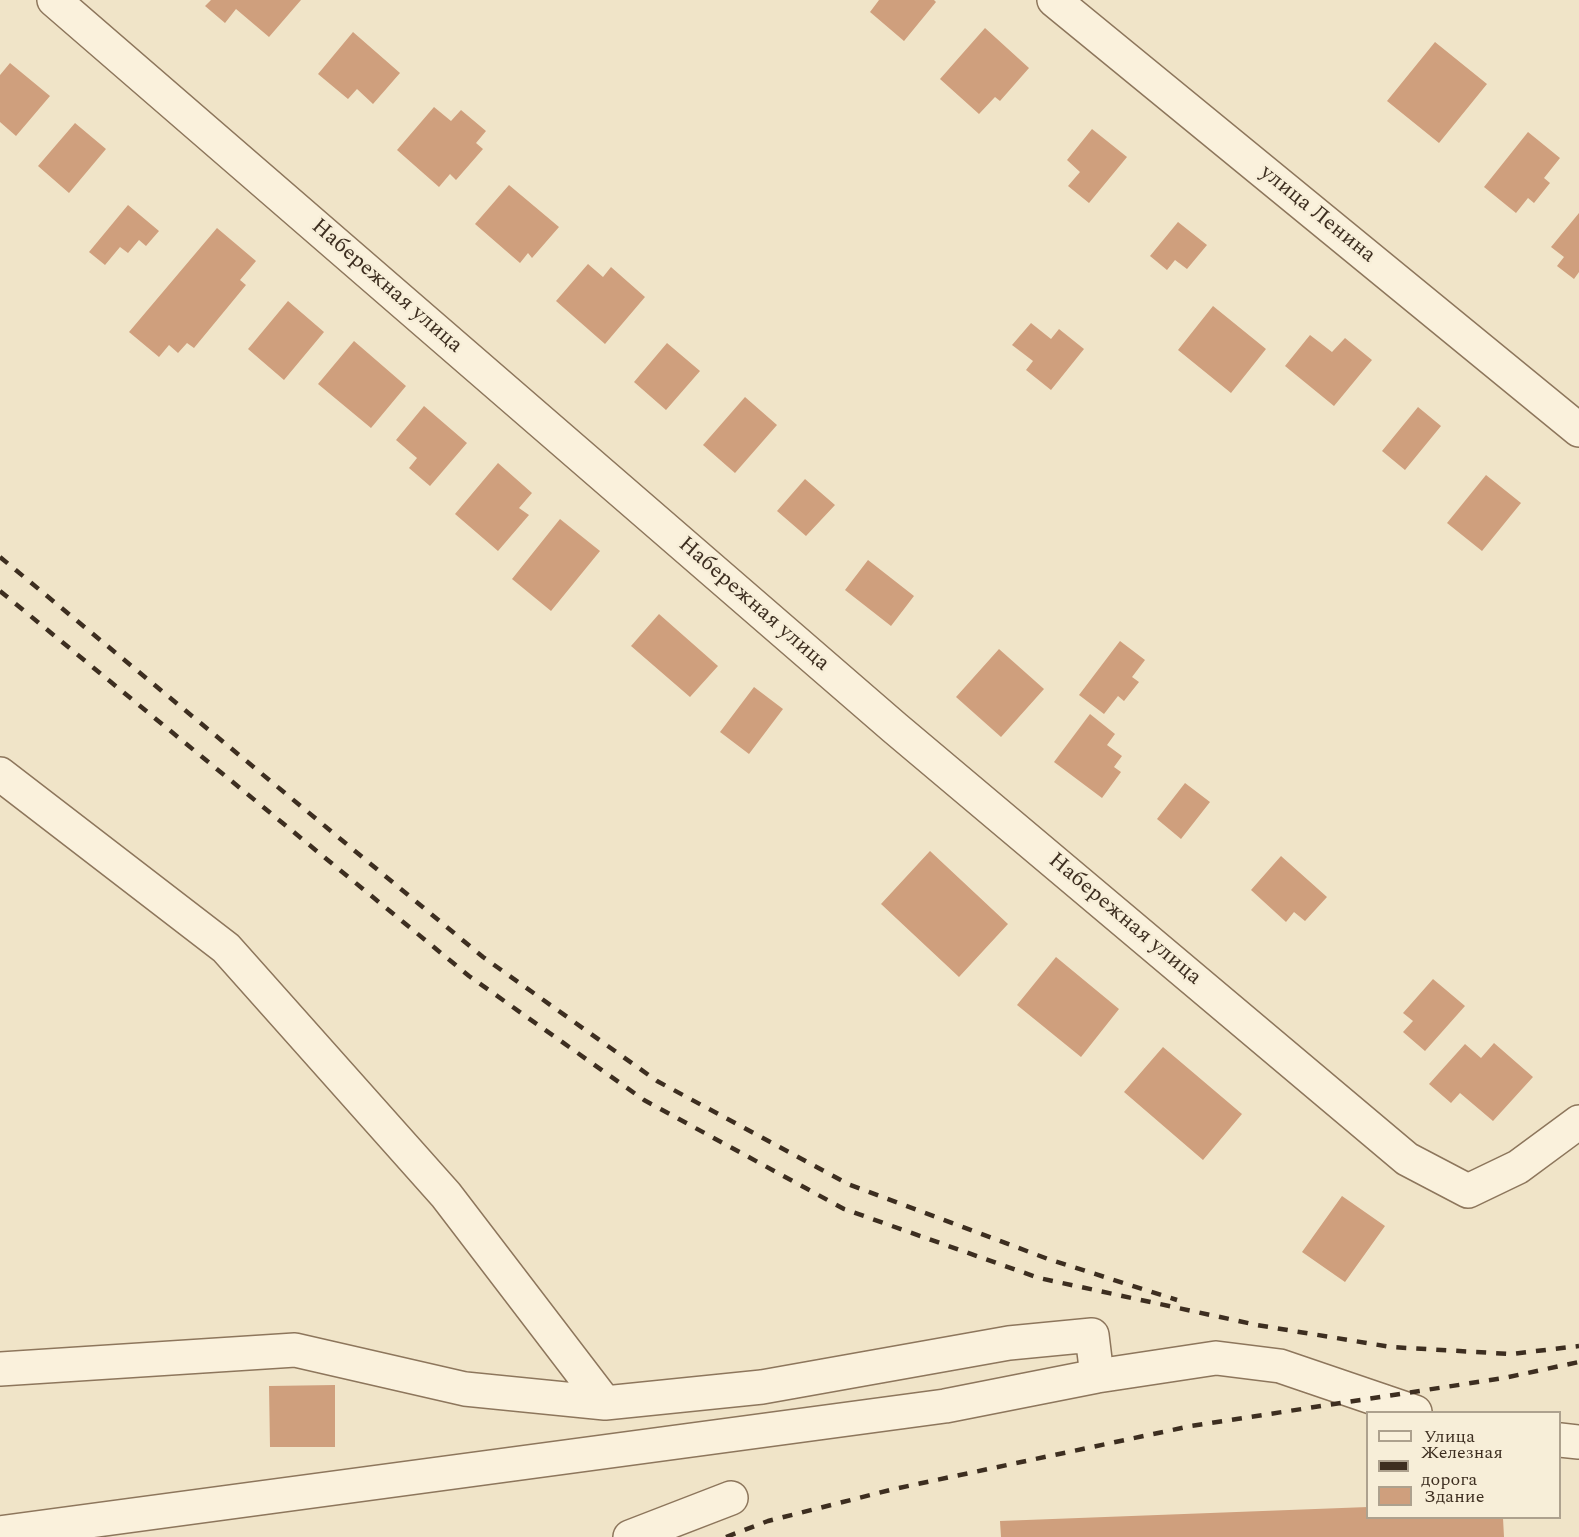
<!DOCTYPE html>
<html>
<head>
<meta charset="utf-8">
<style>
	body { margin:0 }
	#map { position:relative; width:1579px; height:1537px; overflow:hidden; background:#f0e4c8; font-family:Spectral,serif }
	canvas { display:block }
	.legend { position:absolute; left:1366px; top:1411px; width:195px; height:108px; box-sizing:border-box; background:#f7eed8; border:2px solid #ada18e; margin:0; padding:8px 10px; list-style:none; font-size:18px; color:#3d2e20 }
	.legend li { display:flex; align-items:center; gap:12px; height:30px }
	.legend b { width:30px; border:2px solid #ada18e }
</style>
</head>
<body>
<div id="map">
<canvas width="1579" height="1537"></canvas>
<ul class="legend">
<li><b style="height:8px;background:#faf1dc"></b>Улица</li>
<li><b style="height:8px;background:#3d2e20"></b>Железная дорога</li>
<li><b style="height:16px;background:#cf9f7d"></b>Здание</li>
</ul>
</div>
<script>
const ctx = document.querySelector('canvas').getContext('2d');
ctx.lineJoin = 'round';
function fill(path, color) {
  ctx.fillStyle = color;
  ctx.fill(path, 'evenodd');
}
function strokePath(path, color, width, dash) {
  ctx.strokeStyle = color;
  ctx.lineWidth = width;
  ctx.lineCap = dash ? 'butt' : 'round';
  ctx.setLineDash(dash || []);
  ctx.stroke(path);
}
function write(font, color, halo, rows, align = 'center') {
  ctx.font = font + ' Spectral,serif';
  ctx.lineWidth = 5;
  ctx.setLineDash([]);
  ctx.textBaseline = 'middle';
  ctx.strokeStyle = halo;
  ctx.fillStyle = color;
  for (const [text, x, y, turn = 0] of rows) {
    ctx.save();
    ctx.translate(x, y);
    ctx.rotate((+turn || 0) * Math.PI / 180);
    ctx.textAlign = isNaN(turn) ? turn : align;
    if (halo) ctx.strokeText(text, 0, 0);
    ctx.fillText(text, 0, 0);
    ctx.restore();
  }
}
fill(new Path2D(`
	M211 0H301L269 37 236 9 225 23 205 6Z
	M879 0H934L936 2 904 41 870 12Z
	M985 28 1029 68 1000 101 995 97 979 114 940 79Z
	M353 32 400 73 373 104 357 89 348 99 318 74Z
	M1435 42 1487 84 1439 143 1387 101Z
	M10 63 50 96 16 136 0 122V75Z
	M434 107 451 121 461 110 486 131 476 143 483 149 456 180 450 174 439 187 397 150Z
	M75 123 106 149 69 193 38 166Z
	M1092 129 1127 157 1089 203 1068 186 1080 172 1067 160Z
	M1528 132 1560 158 1544 178 1550 183 1534 203 1528 198 1516 213 1484 187Z
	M509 185 559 227 532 258 528 253 520 263 475 224Z
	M128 205 159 231 146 246 139 240 128 253 120 247 105 265 89 252Z
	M1579 213V272L1574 279 1557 266 1564 257 1551 247Z
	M1178 222 1207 245 1187 269 1175 260 1167 270 1150 256Z
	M217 228 256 261 240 280 246 285 194 348 187 343 178 353 169 345 159 357 129 332Z
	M588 264 603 277 611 267 645 297 605 344 556 301Z
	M288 301 324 332 284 380 248 349Z
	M1213 306 1266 349 1231 393 1178 350Z
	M1031 323 1051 339 1059 329 1084 349 1051 390 1026 370 1033 361 1012 345Z
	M1310 335 1332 352 1345 338 1372 360 1334 406 1285 366Z
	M354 341 406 386 371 428 318 384Z
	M667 343 700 371 666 410 634 382Z
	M745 397 777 425 735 473 703 445Z
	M424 406 467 443 430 486 409 468 417 458 396 440Z
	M1418 407 1441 426 1405 470 1382 451Z
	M498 463 532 493 519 508 529 515 498 551 455 514Z
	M1486 475 1521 503 1482 551 1447 523Z
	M805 479 835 505 806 536 777 511Z
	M560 519 600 551 551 611 512 579Z
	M868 560 914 596 891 626 845 590Z
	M659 614 718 666 690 697 631 646Z
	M1120 641 1145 660 1132 677 1139 682 1124 701 1118 696 1104 714 1079 695Z
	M999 649 1044 689 1001 737 956 697Z
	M754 687 783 709 749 754 720 732Z
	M1090 714 1115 734 1107 745 1122 756 1114 767 1121 772 1102 798 1054 762Z
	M1185 783 1210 802 1181 839 1157 819Z
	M930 851 1008 924 959 977 881 904Z
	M1281 856 1327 897 1305 921 1294 912 1286 922 1251 890Z
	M1056 957 1119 1009 1081 1057 1017 1005Z
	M1433 979 1465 1006 1425 1051 1403 1032 1413 1021 1403 1013Z
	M1494 1043 1533 1077 1493 1121 1460 1093 1451 1103 1429 1084 1465 1044 1481 1058Z
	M1163 1047 1242 1114 1203 1160 1124 1092Z
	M1342 1196 1385 1226 1345 1282 1302 1252Z
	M335 1385V1447H270L269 1386Z
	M1368 1507V1518H1503L1504 1537H1001L1000 1521Z`), '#cf9f7d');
const minor = new Path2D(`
	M54 0 895 728 1407 1159 1468 1191 1518 1167 1579 1122
	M1054 0 1579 430
	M0 774 226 948 446 1195 605 1403
	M0 1369 295 1350 465 1389 605 1403 762 1387 1009 1343 1092 1335 1097 1376
	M1560 1440 1579 1442
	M0 1533 945 1406 1097 1376 1216 1358 1280 1366 1415 1412
	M630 1537 731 1498`);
strokePath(minor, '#8d765c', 36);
strokePath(minor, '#faf1dc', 33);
strokePath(new Path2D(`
	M0 557 483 957 657 1081 848 1184 1048 1259 1177 1300
	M0 591 469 976 644 1100 844 1209 1039 1278 1257 1325 1391 1347 1511 1354 1579 1346
	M726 1537 768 1521 894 1489 1191 1426 1504 1378 1579 1362`), '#3d2e20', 4.5, [10, 10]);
write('22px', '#3d2e20', '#f7eed8', [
	["улица Ленина",1317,215,39],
	["Набережная улица",386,287,41],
	["Набережная улица",753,605,41],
	["Набережная улица",1124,920,40]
]);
</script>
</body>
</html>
